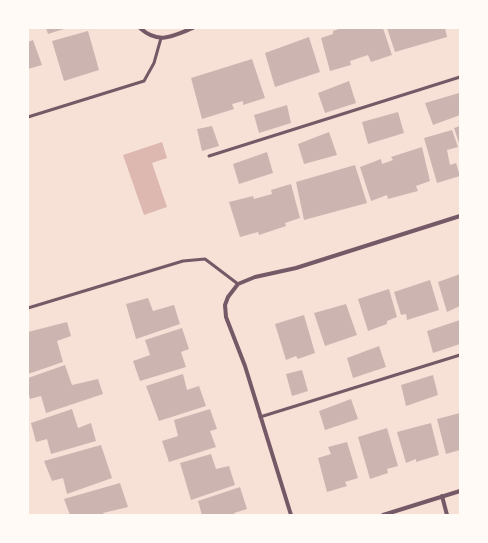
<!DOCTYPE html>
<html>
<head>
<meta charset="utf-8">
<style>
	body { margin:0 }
	#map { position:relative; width:488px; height:543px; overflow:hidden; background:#f7e1d7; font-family:Arial,sans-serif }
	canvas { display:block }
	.frame { position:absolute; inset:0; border:29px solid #fffaf5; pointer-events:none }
</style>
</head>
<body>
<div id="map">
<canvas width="488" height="543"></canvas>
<div class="frame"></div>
</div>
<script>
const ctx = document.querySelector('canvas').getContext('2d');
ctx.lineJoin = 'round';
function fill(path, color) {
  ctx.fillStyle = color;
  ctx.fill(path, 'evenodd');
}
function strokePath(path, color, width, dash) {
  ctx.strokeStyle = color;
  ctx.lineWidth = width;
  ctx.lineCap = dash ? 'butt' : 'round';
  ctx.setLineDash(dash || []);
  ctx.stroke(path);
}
fill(new Path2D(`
	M162 142 167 158 152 163 167 207 144 215 123 155Z`), '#dcb8b0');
fill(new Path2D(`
	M46 28H67L48 34Z
	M342 28H383L392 55 371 62 368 55 350 61 351 65 330 71 321 38 333 34V31Z
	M387 28H445L447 37 395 52Z
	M88 31 99 70 64 81 52 41Z
	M309 37 320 72 275 87 265 53Z
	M33 40 42 65 28 69V42Z
	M252 59 265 98 243 105V101L232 104 234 109 202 119 191 78Z
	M349 81 356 103 325 113 318 93Z
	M459 93 460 98V115L433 125 425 103Z
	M287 105 291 123 259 133 254 115Z
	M398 112 404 133 368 144 362 122Z
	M212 126 219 146 202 151 197 129Z
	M460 126V146L454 128Z
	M452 130 458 147 447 150 450 165 456 163 460 176 437 183 424 138Z
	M329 132 337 155 304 164 298 144Z
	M422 147 430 181 416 186 418 191 388 199 387 195 371 201 360 167 381 159 382 164 393 160 391 157Z
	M267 152 273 173 239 184 233 164Z
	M355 165 367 203 304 220 296 182Z
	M291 184 300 218 285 223 286 226 259 235 258 232 240 237 229 202 253 196 254 199 272 194 271 190Z
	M460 274V306L447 312 438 282Z
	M430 280 439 310 407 320 406 314 401 315 394 292Z
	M389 289 397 317 387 321V324L368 331 358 299Z
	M148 298 153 311 174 305 180 324 136 339 126 304Z
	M346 304 357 335 325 346 314 313Z
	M304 315 315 353 298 359 296 356 286 360 275 324Z
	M460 320V344L433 353 427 331Z
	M67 322 71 336 57 341 63 362 28 374V332Z
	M182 328 189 349 181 352 186 367 140 381 133 361 150 355 145 340Z
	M379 346 386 367 353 378 347 358Z
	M65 365 72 385 98 379 103 394 46 413 41 396 30 399 28 391V378Z
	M302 370 308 391 292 396 286 374Z
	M183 374 187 390 199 386 206 406 159 421 146 386Z
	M433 375 438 395 406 406 401 385Z
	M351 399 358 419 325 430 319 411Z
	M72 409 78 428 91 423 96 441 51 454 47 439 36 442 31 423Z
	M210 409 217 429 210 431 216 447 169 462 162 441 178 436 174 420Z
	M460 413V450L446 454 437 419Z
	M431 423 439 455 416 462V459L406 463 397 432Z
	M387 428 398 466 387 469 388 473 370 479 358 437Z
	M347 442 358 478 345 482 347 486 327 492 318 458 331 454 328 447Z
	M101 445 112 478 67 494 63 478 52 481 44 461Z
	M211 454 216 469 229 466 235 485 191 500 180 463Z
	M120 483 128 507 103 513 104 515H70L64 499Z
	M240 487 247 509 234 513 235 515H202L198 501Z`), '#ccb4b1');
strokePath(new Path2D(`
	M28 117 144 81 154 63 161 38
	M209 156 460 77
	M28 308 183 261 205 259 238 284
	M260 417 460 355`), '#755966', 3);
strokePath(new Path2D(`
	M140 28C159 45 173 36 193 28
	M442 496 447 515
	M291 515 245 366 226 317 225 305 228 297 238 284 255 277 296 268 460 216
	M383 515 460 491`), '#755966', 4);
</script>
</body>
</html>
